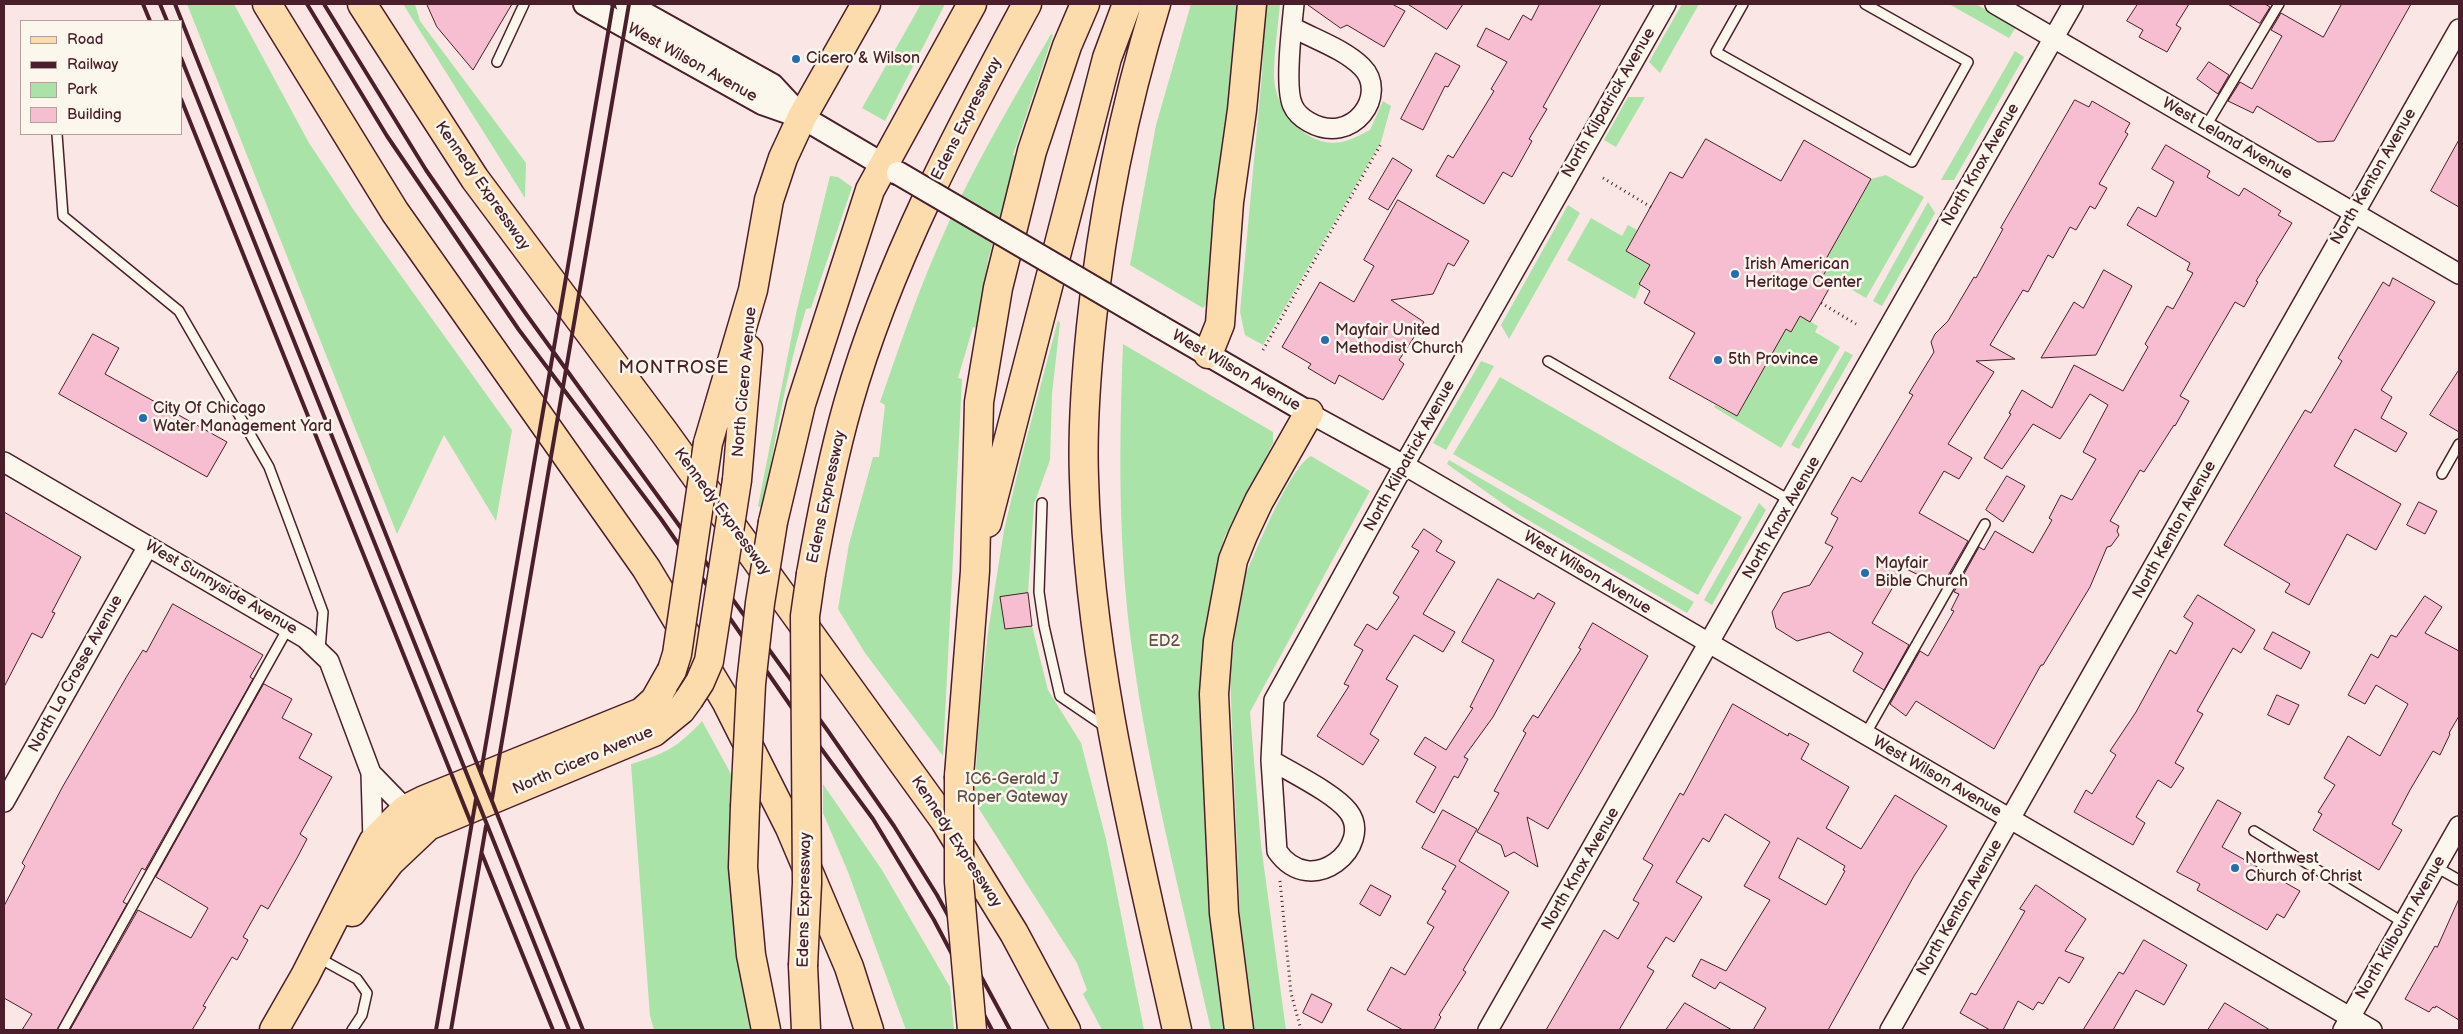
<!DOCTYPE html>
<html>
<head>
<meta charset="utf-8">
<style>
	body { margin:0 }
	#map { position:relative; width:2463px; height:1034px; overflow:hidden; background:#fae6e4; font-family:"Balsamiq Sans",sans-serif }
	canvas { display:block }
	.frame { position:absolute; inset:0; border:5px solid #4a1f2b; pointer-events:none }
	.legend { position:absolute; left:20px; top:20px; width:162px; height:115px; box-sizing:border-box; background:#fbf7ec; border:1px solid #b4a19f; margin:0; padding:6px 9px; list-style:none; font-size:15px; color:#4a1f2b }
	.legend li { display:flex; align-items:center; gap:10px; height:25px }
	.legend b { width:25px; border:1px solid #b4a19f }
</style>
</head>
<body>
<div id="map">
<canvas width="2463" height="1034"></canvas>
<div class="frame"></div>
<ul class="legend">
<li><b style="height:6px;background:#fcdcac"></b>Road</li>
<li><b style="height:6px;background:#4a1f2b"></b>Railway</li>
<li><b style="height:14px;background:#aae3a8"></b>Park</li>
<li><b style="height:14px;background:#f7bed1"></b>Building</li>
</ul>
</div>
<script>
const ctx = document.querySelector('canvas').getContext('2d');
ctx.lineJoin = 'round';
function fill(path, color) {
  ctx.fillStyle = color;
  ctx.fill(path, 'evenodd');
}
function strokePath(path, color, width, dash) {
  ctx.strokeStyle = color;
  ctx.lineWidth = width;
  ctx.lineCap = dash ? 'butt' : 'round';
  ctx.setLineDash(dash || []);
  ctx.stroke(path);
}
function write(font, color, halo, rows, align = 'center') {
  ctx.font = font + ' "Balsamiq Sans",sans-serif';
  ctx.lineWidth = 5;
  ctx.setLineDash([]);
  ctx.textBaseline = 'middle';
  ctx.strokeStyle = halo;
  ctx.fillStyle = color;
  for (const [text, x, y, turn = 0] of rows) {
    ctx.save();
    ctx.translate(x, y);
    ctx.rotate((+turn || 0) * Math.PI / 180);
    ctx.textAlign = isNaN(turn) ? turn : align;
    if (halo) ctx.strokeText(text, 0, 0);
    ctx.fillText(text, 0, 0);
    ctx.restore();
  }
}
fill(new Path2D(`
	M187 4H234L309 143 353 209 512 430 496 521 444 435 397 534Z
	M403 4H415L420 21 526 163 525 198Z
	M921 4H945L885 121 862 108Z
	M1191 4H1240L1206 304 1203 308 1130 265 1156 125Z
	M1265 4H1280C1278 27 1274 52 1274 76 1274 109 1306 149 1342 142 1351 140 1362 134 1370 130L1383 101 1391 106 1381 142 1263 345 1245 335 1240 312 1262 74Z
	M1682 4H1699L1660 73 1649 62Z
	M1949 4H1976L2016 27 2009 38Z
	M1051 34 1053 35 1013 155 1017 156 988 260 977 328 973 327 958 378 962 379 943 756 865 653 838 609 849 544 873 457H879L885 405 880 402C899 348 917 294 940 242 971 170 1012 102 1051 34Z
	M2015 51 2024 57 1954 180H1941Z
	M1628 97H1645L1616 147 1604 140Z
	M1886 175 1924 197 1866 298 1842 284 1838 288 1821 279 1827 269 1822 266 1871 179Z
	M830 176 838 177 852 187 811 308 806 309C786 374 775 441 763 509L758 506 797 309Z
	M1928 202 1935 213 1882 306 1873 301Z
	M1568 205 1580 213 1509 339 1501 325Z
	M1591 218 1622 236 1628 225 1637 230 1626 251 1650 265 1635 299 1567 260Z
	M1800 316 1818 326 1815 332 1840 347 1781 448 1714 407 1715 405 1737 416 1786 329 1791 332Z
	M1058 320 1060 323 1052 394 1050 460 1034 504 1028 593 1032 626 1048 690 1081 743 1106 839 1144 1030H1102L1083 994 1087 990 1077 963 974 801 980 703 988 632 1004 530 1020 463Z
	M1123 344 1273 432V443L1224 538 1207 617 1203 711 1228 1030H1211C1183 904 1149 777 1132 649 1118 547 1119 446 1123 344Z
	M1845 351 1853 355 1799 449 1791 445Z
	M1481 361 1494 366 1446 450 1433 443Z
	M1500 377 1742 517 1698 595 1453 454Z
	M1311 456 1370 491 1250 712 1261 845 1286 1030H1254L1240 919 1230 675 1241 579 1245 576C1256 551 1289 468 1311 456Z
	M1449 460 1694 602 1687 613 1516 513 1447 464Z
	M1759 503 1766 510 1712 605 1704 600Z
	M702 721 731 774V890L738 952 751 1030H654L650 1016 631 764C665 754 678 747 702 721Z
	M823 784 882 870 950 987 954 1030H906L848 872 823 813Z`), '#aae3a8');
const building = new Path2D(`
	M427 4H512L473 70 437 27Z
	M1307 4H1392L1405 11 1384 47 1347 25 1341 28Z
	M1408 4H1463L1447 29Z
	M1540 4H1601L1543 107 1547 109 1529 139 1532 141 1512 177 1503 172 1484 204 1436 176 1448 155 1453 158 1494 91 1491 89 1507 62 1477 46 1486 28 1509 40 1523 15 1531 20Z
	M2138 4H2189L2176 25 2181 28 2167 52 2139 37 2143 30 2127 21Z
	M2228 4H2265L2270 7 2260 23Z
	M2342 4H2411L2334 141 2318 142 2257 106 2253 113 2228 101 2240 82 2252 89 2282 36 2271 30 2281 13 2323 37Z
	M1436 53 1460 66 1448 87 1445 86 1423 130 1401 119Z
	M2209 62 2229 75 2218 94 2197 79Z
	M2075 100 2089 107 2092 101 2130 123 2125 132 2128 134 2099 184 2107 188 2095 209 2090 206 2076 230 2070 227 2053 258 2048 255 2028 292 2023 290 1990 345 2015 359 1976 361 1994 372 1948 444 1972 458 1959 479 1944 471 1919 513 1968 541 1942 586 1904 568 1872 623 1909 645 1884 690 1853 671 1863 653 1829 632 1797 641 1776 628 1772 612 1783 593 1810 585 1833 547 1825 543 1838 518 1831 514 1852 477 1861 482 1913 395 1909 393 1934 352 1931 342 1935 334 1948 321 1974 277 1976 278 2003 229 2001 228Z
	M1706 139 1781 181 1804 140 1871 179 1822 266 1827 269 1821 279 1831 285 1821 303 1810 322 1800 316 1791 332 1786 329 1737 416 1669 378 1695 333 1644 303 1650 291 1639 284 1650 265 1626 251 1670 172 1682 178Z
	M2459 140V207L2431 191Z
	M2166 145 2210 171 2207 177 2239 196 2244 188 2281 211 2278 215 2292 223 2256 281 2258 282 2244 307 2235 302 2180 396 2189 401 2175 426 2174 425 2144 472 2140 470 2110 521 2119 526 2117 531 2119 535 2111 546 2107 547 2090 587 2043 665H2041L1994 749 1916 701 1906 716 1890 704 1920 651 1928 656 1954 611 1951 610 1959 594 1954 592 1979 547 1984 550 1995 531 2033 553 2052 520 2049 518 2061 495 2072 500 2096 459 2083 452 2108 405 2090 394 2060 439 2033 424 2002 469 1984 458 2011 414 2009 413 2022 390 2052 408 2074 365 2123 391 2148 347 2145 344 2167 306 2173 309 2193 273 2187 270 2190 263 2127 225 2138 207 2156 217 2174 182 2152 169Z
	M1393 158 1412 170 1388 210 1369 199Z
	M1398 200 1469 241 1454 266 1448 263 1433 294 1391 300 1424 322 1399 360 1404 364 1383 400 1339 375 1335 384 1308 368 1311 364 1282 347 1320 282 1354 302 1374 266 1364 260Z
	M2104 270 2132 286 2096 355 2041 358 2074 302 2083 308Z
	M2393 278 2435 302 2381 390 2392 397 2381 418 2407 433 2396 452 2355 429 2334 466 2401 504 2376 550 2347 534 2309 605 2285 592 2290 584 2224 545 2305 410 2311 413 2342 361 2338 358 2383 282 2389 286Z
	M93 334 119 348 105 374 227 442 207 477 59 394Z
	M2459 370V432L2430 415Z
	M2007 476 2025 486 2003 522 1986 510Z
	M2419 502 2437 511 2425 534 2407 525Z
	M4 512 81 557 52 612 55 613 42 638 32 633 4 687Z
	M1424 529 1442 541 1436 551 1455 562 1423 614 1455 632 1443 652 1414 635 1386 679 1398 686 1370 734 1379 740 1363 765 1317 736 1349 686 1344 684 1363 650 1354 645 1367 624 1377 630 1399 597 1393 593 1419 551 1412 547Z
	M1498 579 1534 599 1538 593 1555 603 1493 717 1464 757 1468 759 1458 778 1454 776 1434 813 1416 802 1436 767 1414 754 1425 737 1446 750 1473 708 1470 707 1494 660 1462 642Z
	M1028 593 1032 626 1005 629 1000 597Z
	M2198 595 2255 630 2241 653 2233 648 2197 711 2203 714 2175 763 2184 768 2171 788 2158 780 2136 817 2145 823 2133 845 2074 812 2086 790 2092 794 2116 755 2110 751 2136 712 2170 650 2176 654 2193 623 2184 617Z
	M2425 596 2442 607 2425 633 2459 651V716L2449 733 2450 734 2440 755 2433 751 2410 790 2392 824 2402 830 2379 870 2313 830 2322 814 2318 812 2335 785 2324 778 2348 736 2380 756 2408 704 2376 685 2365 704 2348 695 2371 654 2378 658 2391 635 2396 637Z
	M173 604 263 655 250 677 253 679 145 870 142 868 123 902 127 904 57 1030H22L32 1014 4 998V906L25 866 22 863 63 786 127 676 143 650 146 652Z
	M1593 623 1648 656 1548 829 1527 817 1538 867 1514 852 1505 857 1501 845 1477 832 1499 793 1494 791 1526 733 1523 731 1533 715 1538 718 1581 649 1579 648Z
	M2273 632 2310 652 2301 669 2264 649Z
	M264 684 292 699 282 718 312 734 299 758 332 777 300 834 307 839 297 858 268 909 261 905 243 937 248 940 237 960 232 957 203 1006 206 1007 192 1030H70L138 910 191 938 208 908 156 877Z
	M2277 695 2299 705 2289 725 2268 715Z
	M1733 704 1788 736 1789 733 1809 744 1801 759 1849 787 1826 828 1861 849 1895 795 1947 826 1914 876 1828 1030H1753L1766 1008 1720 982 1715 989 1692 976 1701 959 1726 971 1770 900 1744 886 1770 842 1725 814 1709 842 1703 838 1676 882 1702 897 1674 942 1666 937 1647 967 1654 971 1619 1030H1546L1604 930 1618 939 1639 903 1633 900 1653 865 1643 859 1680 793 1683 795ZM1798 838 1845 866 1843 870 1845 871 1826 905 1779 878Z
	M2218 800 2241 813 2222 847 2300 891 2284 918 2277 914 2267 930 2197 890 2200 884 2177 872Z
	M1443 810 1477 829 1459 861 1509 892 1463 970 1466 972 1439 1015 1441 1017 1434 1030H1403L1367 1010 1391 967 1405 975 1434 927 1427 923 1446 891 1442 889 1456 866 1422 848Z
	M1371 885 1391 896 1380 916 1360 904Z
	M2036 885 2086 919 2065 951 2084 958 2069 983 2059 977 2043 1004 2038 1002 2033 1010 2018 1001 2003 1030H1990L1960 1013 1971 993 1976 995 2025 911 2020 909Z
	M2459 899V1020L2436 1006 2435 1008 2433 1007 2429 1012 2405 999 2435 946 2437 947Z
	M2144 940 2187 965 2164 1005 2136 990 2113 1030H2083L2119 972 2123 974Z
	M1312 994 1332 1004 1322 1023 1303 1013Z
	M1685 1003 1732 1030H1666Z
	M2225 1003 2270 1030H2208Z`);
fill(building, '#f7bed1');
strokePath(building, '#4a1f2b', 1);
const service = new Path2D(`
	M1743 4 1716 52 1912 162 1968 62 1865 4
	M497 62 524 4
	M2206 126 2279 4
	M57 134 63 216 179 311 269 467 323 612 320 650
	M1548 361 1791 501
	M2442 474 2459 444
	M1042 503 1039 592 1044 626 1060 696 1107 728
	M1865 735 1985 524
	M2254 831 2404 923
	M2436 867 2459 880
	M319 958 357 979 367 993 362 1015 352 1030
	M63 1030 288 628`);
const minor = new Path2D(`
	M1995 4 2459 274
	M1292 27C1314 39 1344 49 1362 67 1389 94 1353 147 1309 122 1302 118 1296 113 1293 106 1284 89 1292 25 1294 4
	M1309 413 1404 465 2372 1030
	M4 462 305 638 329 661 371 773 373 842
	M1271 760C1292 773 1334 793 1348 811 1375 845 1312 901 1277 851L1271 760 1274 700 1404 465 1666 4
	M371 773 406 809
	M4 802 148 546
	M1488 1030 2073 4
	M1890 1030 2459 29
	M2343 1030 2459 826`);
const tertiary = new Path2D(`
	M585 4 762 103 802 117 897 173
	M627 4 772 85 799 114
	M1159 326 1309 413`);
const primary = new Path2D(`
	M708 443 753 290 769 200 783 158 802 117 866 4
	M737 480 748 349
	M352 912 390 862 428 826 654 732 681 710 689 699
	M274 1030 305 976 373 842 406 809 424 800 642 712 655 700 672 670`);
const motorway = new Path2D(`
	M267 4 395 212 646 568 726 701 790 828 849 967 869 1030
	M362 4 475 179 664 432 945 821 1014 933 1066 1030
	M1156 4C1124 109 1102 217 1091 327 1086 377 1082 428 1084 478 1089 665 1137 849 1177 1030
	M1208 354 1220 324 1229 202 1242 110 1252 4
	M773 522 801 404 870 190 972 4
	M987 523 1107 58 1127 4
	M811 574C821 517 832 460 848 404 888 263 958 132 1027 4
	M959 776 975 571 979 402 998 288 1032 151 1067 46 1085 4
	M745 807 743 867 751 955 766 1030
	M803 966 806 1030
	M1239 1030 1224 913 1214 694 1218 641 1233 560 1243 535 1259 501 1309 413`);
strokePath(service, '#4a1f2b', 12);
strokePath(minor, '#4a1f2b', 22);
strokePath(tertiary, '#4a1f2b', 26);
strokePath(primary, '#4a1f2b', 31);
strokePath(motorway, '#4a1f2b', 31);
strokePath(new Path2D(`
	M1603 178 1651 207
	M1821 303 1856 324
	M1263 350 1381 144
	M1280 881 1291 993 1301 1030`), '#4a1f2b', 3, [1, 4]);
strokePath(service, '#fbf7ec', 9);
strokePath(minor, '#fbf7ec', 19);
strokePath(tertiary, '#fbf7ec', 22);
strokePath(primary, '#fcdcac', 28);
strokePath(motorway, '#fcdcac', 28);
strokePath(new Path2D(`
	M143 4 150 21
	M160 4 167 21
	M175 4 583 1030
	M307 4 387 136 519 330 661 519 806 728 873 819 934 920 992 1030
	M324 4 426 170 526 314 828 731 894 826 937 895 1010 1030
	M181 58 569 1030
	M181 99 471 823
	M481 772 613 4
	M492 799 629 4
	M482 854 553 1030
	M436 1030 476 799
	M451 1030 486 826`), '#4a1f2b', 4);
const tertiaryBridge = new Path2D(`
	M898 173 1159 326`);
const primaryBridge = new Path2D(`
	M672 670 677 654 708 443
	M689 699 700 682 709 661 737 480`);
const motorwayBridge = new Path2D(`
	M959 776V882L972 1030
	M745 807 751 684 760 603 773 522
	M803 966 807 883 805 616 811 574`);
strokePath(tertiaryBridge, '#4a1f2b', 26, []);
strokePath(primaryBridge, '#4a1f2b', 31, []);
strokePath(motorwayBridge, '#4a1f2b', 31, []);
strokePath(tertiaryBridge, '#fbf7ec', 22);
strokePath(primaryBridge, '#fcdcac', 28);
strokePath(motorwayBridge, '#fcdcac', 28);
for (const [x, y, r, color] of [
	[796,59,5,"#1f6fb2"],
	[1735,274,5,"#1f6fb2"],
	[1325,340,5,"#1f6fb2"],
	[1718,360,5,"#1f6fb2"],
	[143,418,5,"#1f6fb2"],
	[1865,573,5,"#1f6fb2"],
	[2235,868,5,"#1f6fb2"]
]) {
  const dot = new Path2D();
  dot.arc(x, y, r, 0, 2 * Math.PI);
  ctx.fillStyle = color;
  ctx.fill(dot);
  strokePath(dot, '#fbf7ec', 2);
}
write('16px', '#4a1f2b', '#fbf7ec', [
	["Cicero & Wilson",806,59],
	["Irish American",1745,265],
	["Heritage Center",1745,283],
	["Mayfair United",1335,331],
	["Methodist Church",1335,349],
	["5th Province",1728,360],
	["City Of Chicago",153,409],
	["Water Management Yard",153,427],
	["Mayfair",1875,564],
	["Bible Church",1875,582],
	["Northwest",2245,859],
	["Church of Christ",2245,877]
], 'left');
write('16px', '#4a1f2b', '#fbf7ec', [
	["West Wilson Avenue",692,63,29],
	["North Kilpatrick Avenue",1609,103,-60],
	["Edens Expressway",967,119,-63],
	["West Leland Avenue",2227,139,30],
	["North Knox Avenue",1981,165,-60],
	["North Kenton Avenue",2374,177,-60],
	["Kennedy Expressway",482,186,55],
	["West Wilson Avenue",1236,371,30],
	["North Cicero Avenue",745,382,-85],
	["North Kilpatrick Avenue",1410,456,-61],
	["Edens Expressway",827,497,-78],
	["Kennedy Expressway",722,512,54],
	["North Knox Avenue",1782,518,-60],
	["North Kenton Avenue",2175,530,-61],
	["West Wilson Avenue",1587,573,31],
	["West Sunnyside Avenue",221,588,30],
	["North La Crosse Avenue",76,674,-61],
	["North Cicero Avenue",583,761,-23],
	["West Wilson Avenue",1937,777,30],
	["Kennedy Expressway",956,842,57],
	["North Knox Avenue",1581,869,-60],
	["Edens Expressway",805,900,-89],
	["North Kenton Avenue",1960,908,-60],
	["North Kilbourn Avenue",2401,928,-60]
]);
write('16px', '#62504a', '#fbf7ec', [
	["ED2",1164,642],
	["IC6-Gerald J",1012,780],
	["Roper Gateway",1012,798]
]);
ctx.letterSpacing = '1px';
write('18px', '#4a1f2b', '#fbf7ec', [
	["MONTROSE",674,368]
]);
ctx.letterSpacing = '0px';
</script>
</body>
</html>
